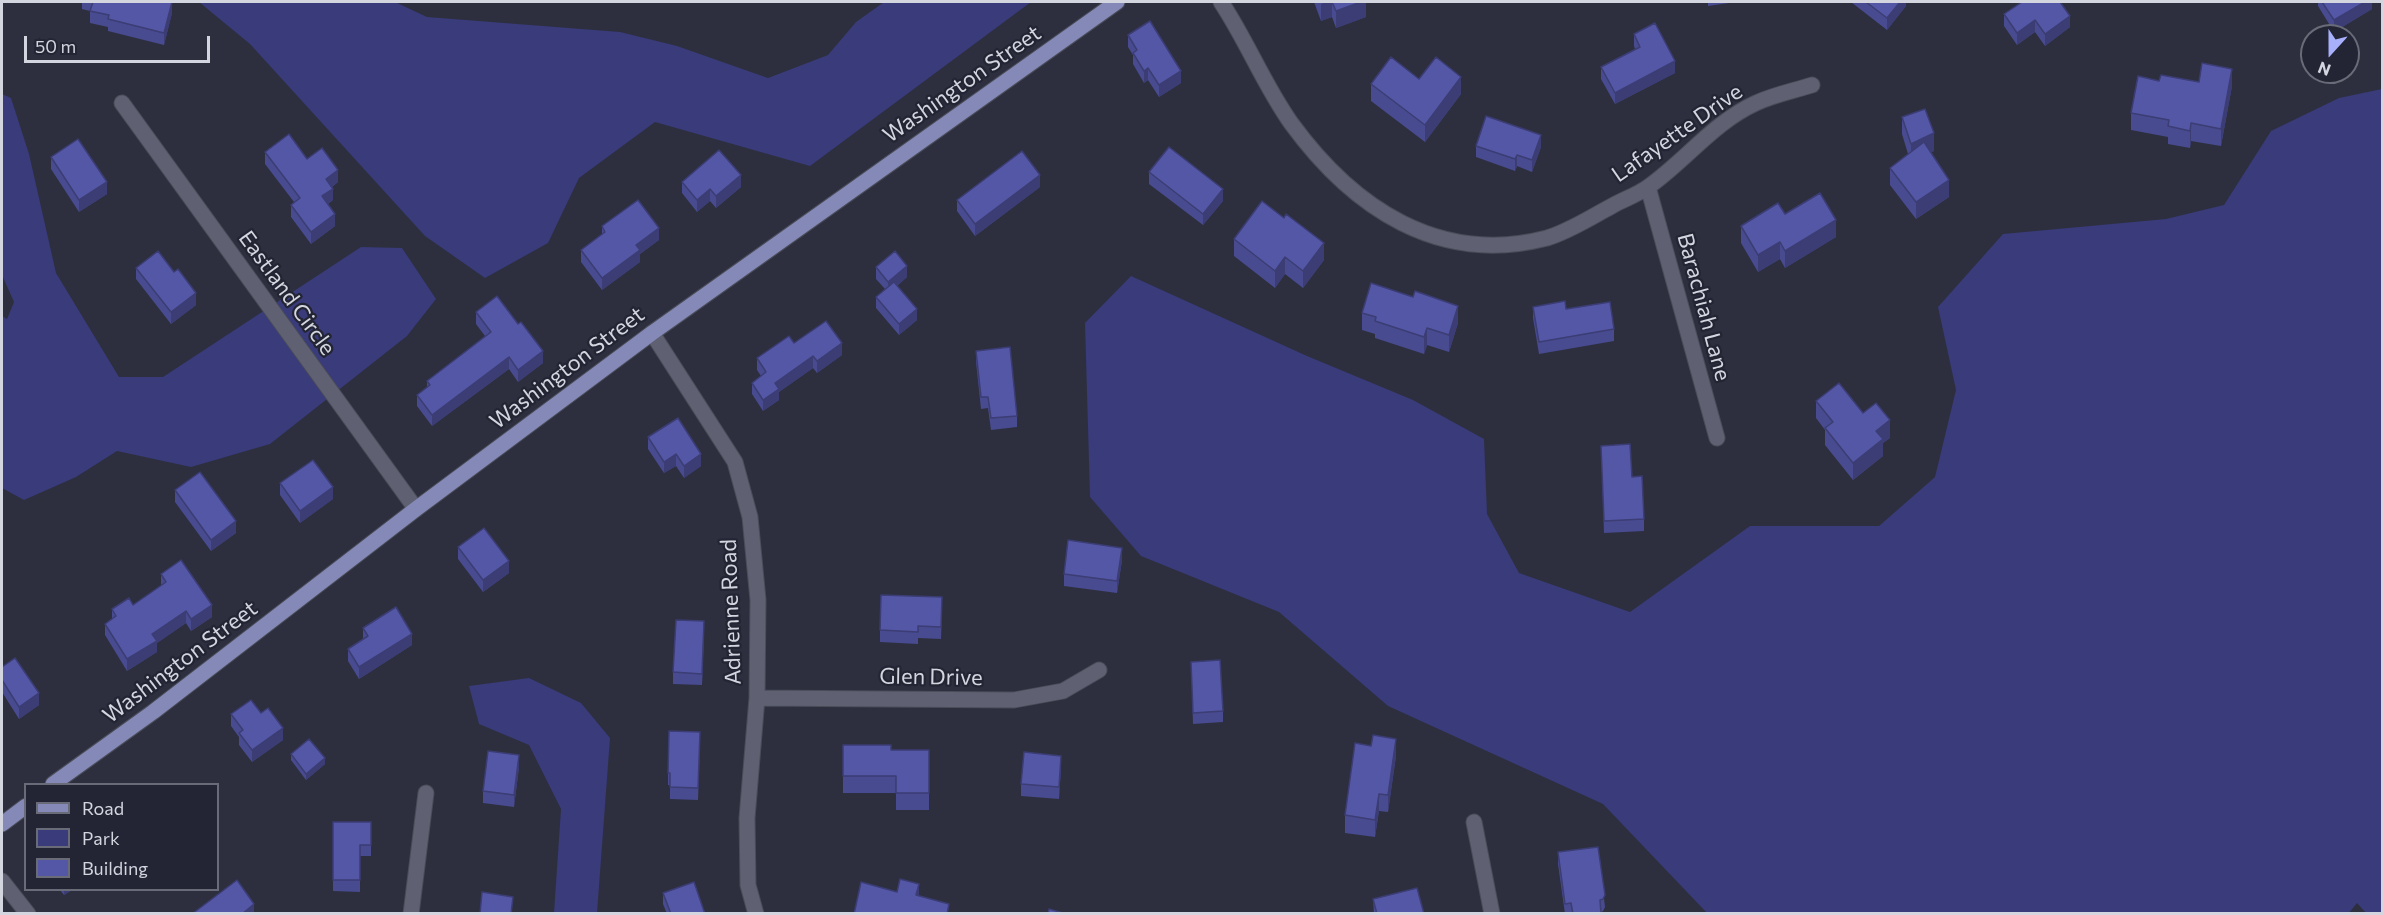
<!DOCTYPE html>
<html>
<head>
<meta charset="utf-8">
<style>
	body { margin:0 }
	#map { position:relative; width:2384px; height:915px; overflow:hidden; background:#2d2f3e; font-family:Commissioner,sans-serif }
	canvas { display:block }
	.frame { position:absolute; inset:0; border:3px solid #d3d5df; pointer-events:none }
	.legend { position:absolute; left:24px; top:783px; width:195px; height:108px; box-sizing:border-box; background:#232534; border:2px solid #696b78; margin:0; padding:8px 10px; list-style:none; font-size:18px; color:#d3d5df }
	.legend li { display:flex; align-items:center; gap:12px; height:30px }
	.legend b { width:30px; border:2px solid #696b78 }
	.north { position:absolute; left:2300px; top:24px; width:60px; height:60px; box-sizing:border-box; background:#232534; border:2px solid #696b78; border-radius:50%; rotate:201deg; font-size:16px; font-weight:700; line-height:24px; text-align:center; color:#d3d5df }
	.north::after { content:''; display:block; margin:auto; width:21px; height:27px; background:#a8b0fc; clip-path:polygon(50% 0,100% 100%,50% 72%,0 100%) }
	.scale { position:absolute; left:24px; top:36px; width:186px; height:27px; box-sizing:border-box; border:3px solid #d3d5df; border-top:0; padding-left:8px; font-size:18px; line-height:21px; white-space:nowrap; color:#d3d5df; -webkit-text-stroke:4px #232534; paint-order:stroke }
</style>
</head>
<body>
<div id="map">
<canvas width="2384" height="915"></canvas>
<div class="frame"></div>
<ul class="legend">
<li><b style="height:8px;background:#8489b7"></b>Road</li>
<li><b style="height:16px;background:#393b7a"></b>Park</li>
<li><b style="height:16px;background:#5457a6"></b>Building</li>
</ul>
<div class="north">N</div>
<div class="scale">50 m</div>
</div>
<script>
const ctx = document.querySelector('canvas').getContext('2d');
ctx.lineJoin = 'round';
function fill(path, color) {
  ctx.fillStyle = color;
  ctx.fill(path, 'evenodd');
}
function strokePath(path, color, width, dash) {
  ctx.strokeStyle = color;
  ctx.lineWidth = width;
  ctx.lineCap = dash ? 'butt' : 'round';
  ctx.setLineDash(dash || []);
  ctx.stroke(path);
}
function write(font, color, halo, rows, align = 'center') {
  ctx.font = font + ' Commissioner,sans-serif';
  ctx.lineWidth = 4.5;
  ctx.setLineDash([]);
  ctx.textBaseline = 'middle';
  ctx.strokeStyle = halo;
  ctx.fillStyle = color;
  for (const [text, x, y, turn = 0] of rows) {
    ctx.save();
    ctx.translate(x, y);
    ctx.rotate((+turn || 0) * Math.PI / 180);
    ctx.textAlign = isNaN(turn) ? turn : align;
    if (halo) ctx.strokeText(text, 0, 0);
    ctx.fillText(text, 0, 0);
    ctx.restore();
  }
}
fill(new Path2D(`
	M199 2H395L427 17 620 32 677 46 768 78 828 55 856 22 884 2H1031L810 166 655 122 579 178 548 243 485 278 425 236 250 44Z
	M2382 89V913H2366L2357 903 2348 914 1707 913 1603 804 1388 706 1279 612 1141 556 1090 497 1085 323 1131 276 1307 356 1413 400 1484 439 1487 514 1519 573 1630 612 1750 526H1879L1935 477 1956 390 1938 307 2003 234 2166 219 2224 205 2271 131 2339 98Z
	M2 94 11 98 29 154 56 273 119 377H163L361 247 402 248 436 299 407 336 270 444 191 467 117 451 76 477 24 500 2 488V316L7 319 14 302 2 275Z
	M529 678 581 703 610 738 597 913H554L561 809 529 745 479 724 469 686Z`), '#393b7a');
const minor = new Path2D(`
	M1221 2C1247 41 1264 85 1291 123 1353 208 1439 266 1547 238 1570 231 1591 217 1612 206 1624 199 1637 195 1648 187 1685 161 1714 122 1756 103 1773 95 1793 91 1812 85
	M122 103 416 509
	M1648 187 1717 438
	M652 333 735 462 750 517 758 600 757 698 747 818 748 885 756 914
	M757 698 1014 700 1063 691 1099 670
	M1474 822 1492 914
	M2 881 28 914
	M411 914 426 793`);
const major = new Path2D(`
	M53 784 153 712 416 509 652 333 1117 2
	M2 824 26 806`);
strokePath(minor, '#4a4c59', 17);
strokePath(major, '#4a4c59', 17);
strokePath(minor, '#5f6173', 15);
strokePath(major, '#8489b7', 15);
fill(new Path2D(`
	M82 2H172V13L164 45 108 31V27L90 23V11L82 9Z
	M1314 2H1369H1366V17L1336 28 1332 17 1321 21Z
	M1708 2H1736L1708 6Z
	M1851 2H1906V6L1887 30Z
	M2318 2H2372V9L2334 32 2318 6Z
	M2004 14 2070 27 2045 46 2035 32 2017 45 2004 26Z
	M1634 34 1675 73 1615 104 1601 79V67L1635 49 1634 46Z
	M1128 35 1181 83 1159 97 1148 80 1144 83 1133 64V55L1128 47Z
	M1419 79 1461 94 1425 142 1371 101V84Z
	M2159 81 2199 82 2232 86 2221 146 2191 141 2190 148 2168 144V137L2131 130V113Z
	M1902 117 1934 151 1931 152 1949 197 1916 219 1890 185V168L1908 154 1902 134Z
	M1476 146 1541 147 1532 172 1517 166 1515 171 1476 157Z
	M265 152 307 159 338 182 332 187 333 200 328 204 335 226 311 244 291 217V205L294 202 265 164Z
	M51 157 107 194 79 212 51 169Z
	M1149 172 1223 201 1203 225 1149 184Z
	M682 182 741 187 716 208 710 201 697 212 682 193Z
	M1040 187 975 236 957 211V200Z
	M602 226 659 240 640 254V262L602 290 581 262V250L602 234Z
	M1741 226 1836 237 1785 268 1780 259 1758 272 1741 243Z
	M1234 239 1324 260 1303 288 1285 274 1275 288 1234 256Z
	M876 267 907 277 897 286 917 320 899 335 876 308V297L885 289 876 279Z
	M136 268 196 305 171 324 136 279Z
	M1533 307 1566 309 1614 329V341L1539 354 1533 318Z
	M476 312 543 363 518 382 509 369 432 426 417 406V395L427 387V381L485 336 476 324Z
	M1362 313 1458 323 1449 352 1427 345 1424 354 1375 338V334L1362 330Z
	M794 343 842 355 817 373 813 368 779 392V400L763 411 752 394V383L761 376 757 370V358Z
	M976 351 1017 416V427L991 430 988 408 981 409 976 362Z
	M1816 401 1863 413 1890 438 1883 443V456L1853 480 1825 445V430L1816 418Z
	M648 437 701 466 684 478 676 466 664 473 648 449Z
	M1601 446 1644 519V531L1604 533Z
	M280 483 333 499 300 523 280 495Z
	M175 490 236 533 211 551 175 502Z
	M458 547 509 573 483 592 458 559Z
	M1122 560 1117 593 1064 586V574Z
	M161 574 212 617 191 631 186 623 157 643V652L127 671 105 635V624L112 619V609L133 605 161 586Z
	M942 609 941 639 918 638V644L880 642V630Z
	M363 628 412 645 359 679 348 661V649L363 640Z
	M704 633 702 685 673 684V672Z
	M1191 662 1223 711V722L1193 724Z
	M2 667 39 705 19 719 2 692Z
	M231 714 283 740 252 762 239 745V737L231 726Z
	M700 744 698 800 670 799V785H668V773Z
	M843 745 891 750H929V810H896V793H843Z
	M291 754 325 764 306 780 291 760Z
	M1396 756 1388 812 1379 811 1375 837 1345 833V815Z
	M519 767 514 807 483 803V791Z
	M1061 767 1059 799 1021 796V784Z
	M333 822H371V856H360V892L333 891Z
	M1598 847 1605 907 1603 911 1601 912V914H1565L1558 864V852Z
	M60 890H72L64 895Z
	M663 893 705 914H667L663 904Z
	M1373 899 1424 914H1374Z`), '#484b8f');
fill(new Path2D(`
	M172 2V13L164 45V33Z
	M1327 2H1332V17L1321 21V4Z
	M1361 2H1369H1366V17L1336 28V11Z
	M1900 2H1906V6L1887 30V18Z
	M2365 2H2372V9L2334 32V20Z
	M2070 16V27L2045 46V34Z
	M2035 20V32L2017 45V33Z
	M1675 61V73L1615 104V93Z
	M1148 68V80L1144 83V71Z
	M2232 69V86L2221 146V129Z
	M1181 71V83L1159 97V85Z
	M1461 77V94L1425 142V125Z
	M2191 123V141L2190 148V131Z
	M1934 133V151L1911 161V144Z
	M1541 135V147L1532 172V160Z
	M1517 155V166L1515 171V159Z
	M338 170V182L326 191V179Z
	M741 175V187L716 208V196Z
	M1040 175V187L975 236V224Z
	M1949 180V197L1916 219V202Z
	M107 182V194L79 212V200Z
	M333 189V200L322 208V196Z
	M710 189V201L697 212V200Z
	M1223 189V201L1203 225V214Z
	M335 214V226L311 244V232Z
	M1836 220V237L1785 268V251Z
	M659 228V240L640 254V262L602 290V278L636 245Z
	M1780 242V259L1758 272V255Z
	M1324 243V260L1303 288V271Z
	M1285 257V274L1275 288V271Z
	M907 266V277L888 294V282Z
	M196 293V305L171 324V312Z
	M1458 306V323L1449 352V335Z
	M917 309V320L899 335V324Z
	M1427 328V345L1424 354V337Z
	M842 343V355L817 373V361Z
	M543 351V363L518 382V370Z
	M813 356V368L779 392V400L763 411V400L775 383Z
	M509 357V369L432 426V415Z
	M1890 420V438L1883 443V456L1853 480V463L1876 431Z
	M676 454V466L664 473V462Z
	M701 454V466L684 478V466Z
	M333 487V499L300 523V511Z
	M236 521V533L211 551V540Z
	M1122 548V560L1117 593V581Z
	M509 561V573L483 592V580Z
	M212 605V617L191 631V619Z
	M186 611V623L157 643V652L127 671V659L152 634Z
	M704 621V633L702 685V674Z
	M412 634V645L359 679V667Z
	M39 693V705L19 719V707Z
	M283 728V740L252 762V750Z
	M1396 739V756L1388 812V795Z
	M519 755V767L514 807V795Z
	M1061 756V767L1059 799V787Z
	M325 758V764L306 780V774Z
	M1379 794V811L1375 837V820Z
	M919 884V901L916 895Z
	M64 890H72L64 895Z
	M254 904V914H242Z`), '#3b3d74');
const building = new Path2D(`
	M93 2H172L164 33 108 19 109 15 90 11Z
	M1332 2H1361L1336 11Z
	M1866 2H1900L1887 18Z
	M2022 2H2060L2070 16 2045 34 2035 20 2017 33 2004 14Z
	M2322 2H2365L2334 20Z
	M1150 21 1181 71 1159 85 1148 68 1144 71 1133 53 1137 50 1128 35Z
	M1655 23 1675 61 1615 93 1601 67 1640 47 1634 34Z
	M1391 57 1419 79 1436 57 1461 77 1425 125 1371 84Z
	M2202 63 2232 69 2221 129 2191 123 2190 131 2168 126 2169 120 2131 113 2138 76 2159 81 2161 75 2199 82Z
	M1925 109 1934 133 1911 144 1902 117Z
	M1486 116 1541 135 1532 160 1517 155 1515 159 1476 146Z
	M289 134 307 159 322 148 338 170 326 179 333 189 322 196 335 214 311 232 291 205 300 198 265 152Z
	M78 139 107 182 79 200 51 157Z
	M1924 142 1949 180 1916 202 1890 168Z
	M1169 147 1223 189 1203 214 1149 172Z
	M719 150 741 175 716 196 710 189 697 200 682 182Z
	M1022 151 1040 175 975 224 957 200Z
	M1820 193 1836 220 1785 251 1780 242 1758 255 1741 226 1778 203 1785 214Z
	M638 200 659 228 636 245 640 250 602 278 581 250 605 232 602 226Z
	M1262 201 1284 218 1286 214 1324 243 1303 271 1285 257 1275 271 1234 239Z
	M158 251 174 272 178 269 196 293 171 312 136 268Z
	M895 251 907 266 888 282 876 267Z
	M894 282 917 309 899 324 876 297Z
	M1371 283 1413 297 1415 291 1458 306 1449 335 1427 328 1424 337 1375 321 1376 317 1362 313Z
	M497 296 518 324 521 322 543 351 518 370 509 357 432 415 417 395 430 385 427 381 491 332 476 312Z
	M1565 301 1566 309 1610 302 1614 329 1539 342 1533 307Z
	M826 321 842 343 817 361 813 356 775 383 779 389 763 400 752 383 766 372 757 358 789 336 794 343Z
	M1010 347 1017 416 991 418 988 397H981L976 351Z
	M1839 383 1863 413 1876 403 1890 420 1876 431 1883 439 1853 463 1825 428 1833 422 1816 401Z
	M678 418 701 454 684 466 676 454 664 462 648 437Z
	M1630 444 1632 477 1642 476 1644 519 1604 521 1601 446Z
	M313 460 333 487 300 511 280 483Z
	M200 472 236 521 211 540 175 490Z
	M484 528 509 561 483 580 458 547Z
	M1068 540 1122 548 1117 581 1064 574Z
	M181 560 212 605 191 619 186 611 152 634 157 641 127 659 105 624 116 616 112 609 129 598 133 605 166 582 161 574Z
	M881 595 942 597 941 627 918 626V632L880 630Z
	M396 607 412 634 359 667 348 649 368 636 363 628Z
	M676 620 704 621 702 674 673 672Z
	M15 658 39 693 19 707 2 680V667Z
	M1220 660 1223 711 1193 713 1191 662Z
	M251 700 261 713 268 708 283 728 252 750 239 733 243 730 231 714Z
	M669 731 700 732 698 788 670 787V773H668Z
	M1373 735 1396 739 1388 795 1379 794 1375 820 1345 815 1355 743 1371 746Z
	M309 739 325 758 306 774 291 754Z
	M843 745H891V750H929V793H896V776H843Z
	M488 751 519 755 514 795 483 791Z
	M1024 752 1061 756 1059 787 1021 784Z
	M333 822H371V845H360V880H333Z
	M1598 847 1605 895 1603 899 1600 900 1601 914H1573L1571 903 1565 904 1558 852Z
	M900 879 919 884 916 895 949 904 947 914H854L861 882 897 892Z
	M237 880 254 904 242 914H192Z
	M694 882 705 914H671L663 893Z
	M1417 888 1424 914H1377L1373 899Z
	M482 892 513 897 511 914H480Z
	M1049 909 1066 914H1048Z`);
fill(building, '#5457a6');
strokePath(building, '#3b3d74', 1.5);
write('22px', '#d3d5df', '#232534', [
	["Washington Street",962,84,-35],
	["Lafayette Drive",1677,133,-35],
	["Eastland Circle",287,293,54],
	["Barachiah Lane",1704,307,75],
	["Washington Street",567,368,-37],
	["Adrienne Road",731,612,-92],
	["Washington Street",180,662,-37],
	["Glen Drive",931,677,1]
]);
</script>
</body>
</html>
